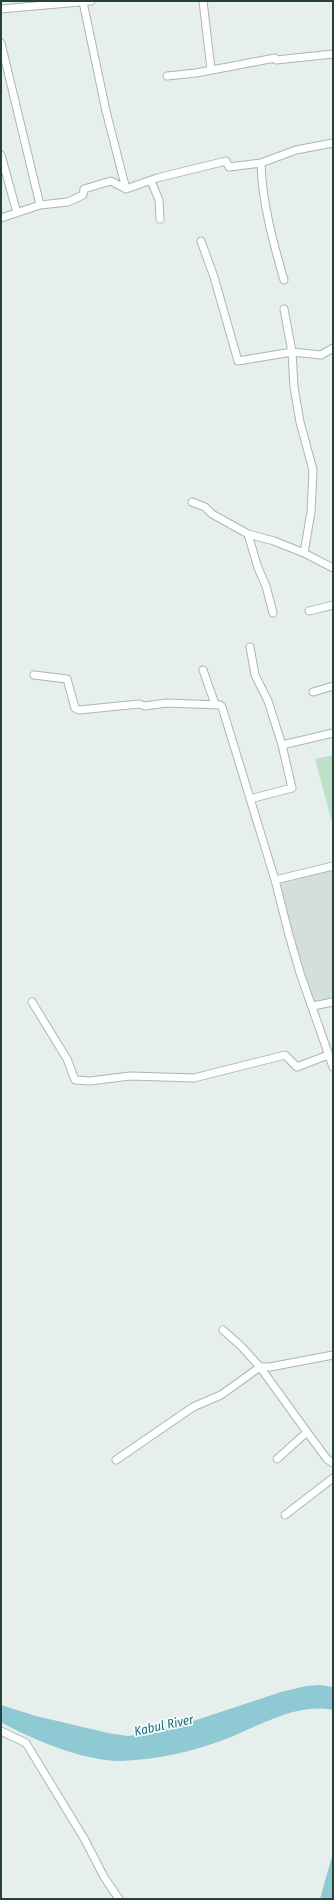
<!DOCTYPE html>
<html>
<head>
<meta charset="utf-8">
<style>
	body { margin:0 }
	#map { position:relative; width:334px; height:1900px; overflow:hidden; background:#e6efeb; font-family:"Fira Sans Condensed",sans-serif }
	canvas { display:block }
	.frame { position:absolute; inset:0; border:2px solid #24423a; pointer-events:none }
</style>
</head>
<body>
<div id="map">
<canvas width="334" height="1900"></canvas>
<div class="frame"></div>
</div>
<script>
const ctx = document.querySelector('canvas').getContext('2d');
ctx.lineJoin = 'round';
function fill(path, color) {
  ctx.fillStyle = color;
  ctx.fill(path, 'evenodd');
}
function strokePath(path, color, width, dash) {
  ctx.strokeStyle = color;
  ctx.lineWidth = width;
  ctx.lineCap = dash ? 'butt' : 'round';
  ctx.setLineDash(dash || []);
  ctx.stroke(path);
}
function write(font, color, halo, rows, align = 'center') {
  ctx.font = font + ' "Fira Sans Condensed",sans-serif';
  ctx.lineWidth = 3.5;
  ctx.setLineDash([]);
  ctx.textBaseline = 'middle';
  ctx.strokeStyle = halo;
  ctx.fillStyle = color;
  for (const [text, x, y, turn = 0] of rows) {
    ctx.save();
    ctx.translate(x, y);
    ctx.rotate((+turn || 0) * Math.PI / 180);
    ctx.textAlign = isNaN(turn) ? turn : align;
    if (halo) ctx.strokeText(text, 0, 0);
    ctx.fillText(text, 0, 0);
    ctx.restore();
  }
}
fill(new Path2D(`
	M333 870V1002L313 1006 275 880Z`), '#d4dfda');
fill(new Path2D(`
	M333 755V826L315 759Z`), '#bfe0c8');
fill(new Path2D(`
	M320 1685 333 1687V1710C298 1703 263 1724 231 1737 196 1751 157 1760 119 1761 85 1761 30 1739 1 1722V1705L36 1716 108 1733 128 1736 160 1732 281 1692 306 1686Z
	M333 1853V1899H320Z`), '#8ec9d4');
const minor = new Path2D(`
	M203 1 211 69
	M83 2 106 111 126 189
	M1 9 91 1
	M1 43 40 205
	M167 76 196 73 275 58 276 60 333 54
	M1 155 17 213
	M261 163C262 202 273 242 284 280
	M151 181 159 200 160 219
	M1 218 40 205 68 202 83 195 84 189 111 181 126 189 157 178 226 161 229 167 261 163 296 150 333 143
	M201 241 214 277 238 361 292 352 321 355 333 348
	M284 309 292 352 294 387 300 422 313 470 311 512 304 553
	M192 502 205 507 212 514 248 534 274 541 304 553 333 568
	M248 534 258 568 266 586 273 613
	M309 611 333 605
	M250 647 255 675 268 701 282 745 292 788 250 799
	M203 670 215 704
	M34 675 67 679 75 708 79 710 139 704 145 706 167 703 220 705 222 707 275 880 289 935 300 973 333 1067
	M313 692 333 686
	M282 745 333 733
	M275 880 333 866
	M32 1002 67 1059 75 1080 90 1081 130 1076 194 1078 285 1055 297 1067 328 1055
	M313 1006 333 1002
	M223 1330 241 1346 260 1367 307 1432 277 1459
	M307 1432 327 1459 333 1463
	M116 1460 193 1407 221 1395 260 1367H270L333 1355
	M285 1515 333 1478
	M1 1731 26 1743 85 1840 104 1877 119 1899`);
strokePath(minor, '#a8b8b2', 9);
strokePath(minor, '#fff', 7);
write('italic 13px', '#1c6f80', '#f7fbf9', [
	["Kabul River",164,1726,-12]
]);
</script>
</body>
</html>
